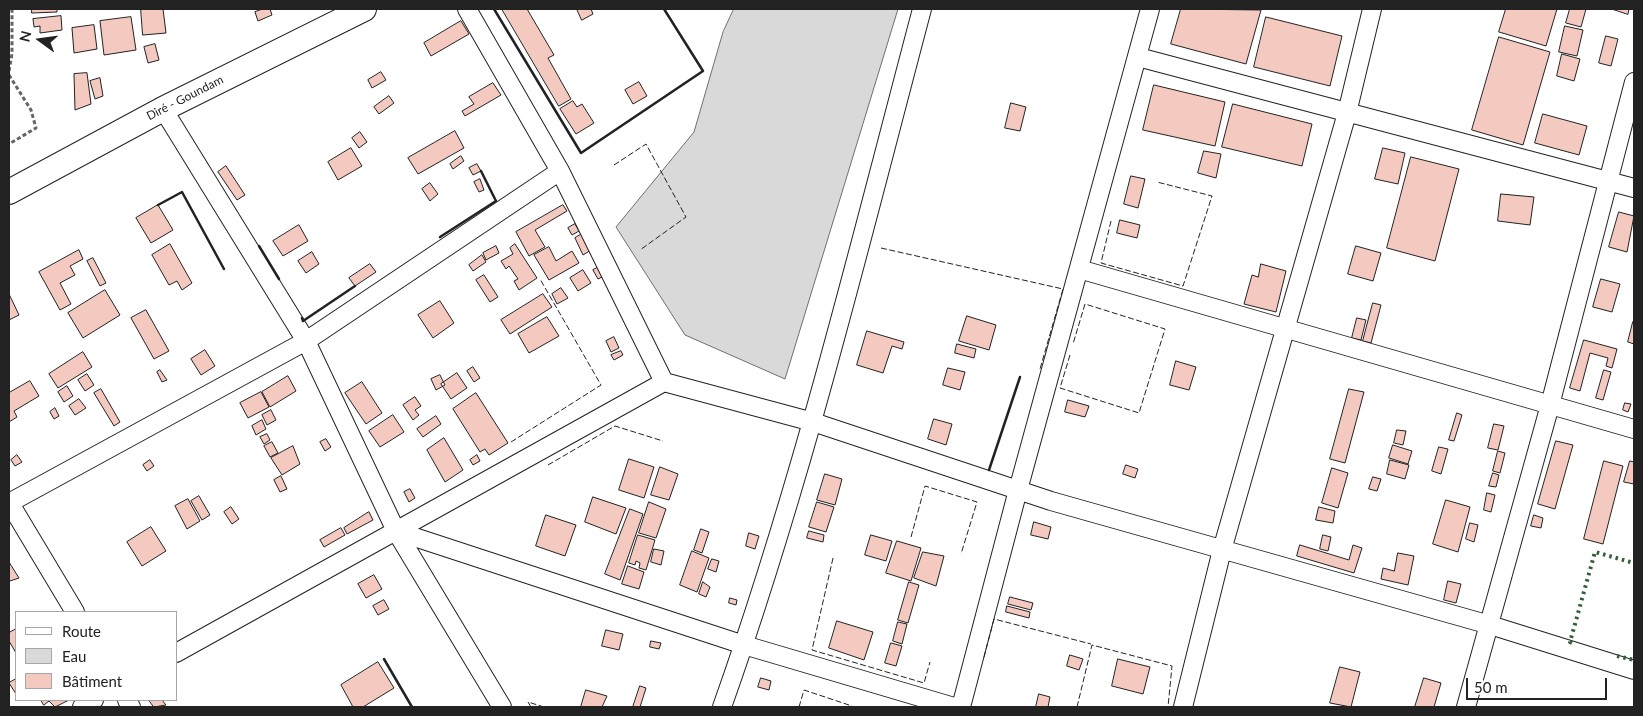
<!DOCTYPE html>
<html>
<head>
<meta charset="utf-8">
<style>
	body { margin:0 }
	#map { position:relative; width:1643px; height:716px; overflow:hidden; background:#fff; font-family:Lato,sans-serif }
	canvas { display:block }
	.frame { position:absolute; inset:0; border:10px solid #222; pointer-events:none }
	.legend { position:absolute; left:15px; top:611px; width:162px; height:90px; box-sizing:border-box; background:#fff; border:1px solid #a7a7a7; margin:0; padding:6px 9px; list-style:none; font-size:15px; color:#222 }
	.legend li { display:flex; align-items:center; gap:10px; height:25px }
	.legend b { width:25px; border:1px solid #a7a7a7 }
	.north { position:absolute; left:15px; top:15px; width:50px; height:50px; -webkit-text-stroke:4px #fff; paint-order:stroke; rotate:284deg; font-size:14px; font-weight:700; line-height:20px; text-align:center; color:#222 }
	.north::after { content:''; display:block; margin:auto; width:18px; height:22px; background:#222; clip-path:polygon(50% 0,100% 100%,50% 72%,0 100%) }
	.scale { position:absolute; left:1466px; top:678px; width:141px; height:22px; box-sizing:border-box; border:2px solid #222; border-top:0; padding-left:6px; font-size:15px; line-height:18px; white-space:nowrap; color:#222; -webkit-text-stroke:4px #fff; paint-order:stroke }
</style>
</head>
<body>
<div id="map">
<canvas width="1643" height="716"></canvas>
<div class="frame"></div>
<ul class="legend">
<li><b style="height:6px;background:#fff"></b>Route</li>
<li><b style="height:14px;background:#d9d9d9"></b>Eau</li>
<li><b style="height:14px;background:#f3c9c0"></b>Bâtiment</li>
</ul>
<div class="north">N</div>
<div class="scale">50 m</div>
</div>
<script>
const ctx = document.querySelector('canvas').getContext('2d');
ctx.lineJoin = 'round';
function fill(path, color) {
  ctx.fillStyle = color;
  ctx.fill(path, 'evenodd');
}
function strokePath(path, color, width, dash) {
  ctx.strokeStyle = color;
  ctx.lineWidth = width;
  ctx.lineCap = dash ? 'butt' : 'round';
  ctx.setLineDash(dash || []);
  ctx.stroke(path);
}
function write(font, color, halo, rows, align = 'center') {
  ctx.font = font + ' Lato,sans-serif';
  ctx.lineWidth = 4;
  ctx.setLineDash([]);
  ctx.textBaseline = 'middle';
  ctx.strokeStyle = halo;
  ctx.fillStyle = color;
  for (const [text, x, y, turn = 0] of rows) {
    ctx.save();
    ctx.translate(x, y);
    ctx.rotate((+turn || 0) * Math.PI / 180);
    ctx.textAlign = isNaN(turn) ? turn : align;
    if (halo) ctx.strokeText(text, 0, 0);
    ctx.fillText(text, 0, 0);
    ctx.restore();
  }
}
const water = new Path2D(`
	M734 9H898L785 379 685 335 616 227 694 132 723 32Z`);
fill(water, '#d9d9d9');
strokePath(water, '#6f6f6f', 1);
const building = new Path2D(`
	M32 9H57V12L32 13Z
	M141 9H163L166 33 143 35Z
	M263 9H270L272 15 258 21 255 12Z
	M502 9H527L554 55 548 58 571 99 559 106Z
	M577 9H591L593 14 582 20Z
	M1181 9 1261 10 1246 64 1171 44Z
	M1506 9H1557L1546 46 1499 32Z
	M1570 9H1586L1581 27 1566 23Z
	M1612 9H1629L1628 14Z
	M61 16 62 30 40 33V26L34 27 33 19Z
	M131 17 136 50 104 55 100 21Z
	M1266 17 1342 36 1330 86 1254 67Z
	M461 21 469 34 431 56 424 43Z
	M94 25 97 49 74 53 72 28Z
	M1565 26 1583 30 1577 56 1559 52Z
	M1606 36 1618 39 1611 66 1599 63Z
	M1499 37 1550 52 1523 145 1472 130Z
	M155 44 159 60 148 63 144 47Z
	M1562 54 1580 59 1574 81 1557 76Z
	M381 72 386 80 372 88 368 80Z
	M87 73 91 104 75 110 74 74Z
	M100 78 103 96 95 99 90 81Z
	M639 82 647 96 633 104 625 90Z
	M493 83 501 95 465 116 462 111 474 104 469 97Z
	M1154 85 1225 102 1215 146 1143 130Z
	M389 96 394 103 379 114 374 107Z
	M573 101 577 107 582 104 594 123 576 134 560 109Z
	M1011 103 1026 107 1020 131 1005 128Z
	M1233 104 1312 124 1302 166 1222 147Z
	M1543 114 1587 126 1579 155 1535 143Z
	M455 131 464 148 418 174 408 158Z
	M360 132 367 142 359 148 352 138Z
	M351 148 362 166 338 180 328 162Z
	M1383 148 1405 153 1398 184 1375 179Z
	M1204 151 1221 154 1216 178 1198 173Z
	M461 156 464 161 453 169 450 164Z
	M1411 157 1459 169 1435 261 1387 248Z
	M477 164 481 171 473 175 469 168Z
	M226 166 245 195 237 200 218 172Z
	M1131 176 1145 179 1138 208 1124 204Z
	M480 179 484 190 479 192 474 182Z
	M430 183 438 194 430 201 422 189Z
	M1501 194 1534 197 1530 225 1498 221Z
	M158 205 173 230 151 243 136 218Z
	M563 205 567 211 535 230 545 247 529 256 516 232Z
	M1619 212 1634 216 1627 252 1609 247Z
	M1120 220 1140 225 1137 238 1117 233Z
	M575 224 579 231 572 235 568 228Z
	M299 225 308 241 283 256 273 241Z
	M582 234 591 250 583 255 575 238Z
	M170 244 192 283 182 290 177 281 169 285 152 255Z
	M515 244 537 278 519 290 514 281 518 279 509 266 506 269 501 261 513 254 510 248Z
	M496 246 499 253 486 260 483 253Z
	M1356 246 1381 253 1373 281 1348 274Z
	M549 247 556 261 572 251 579 263 549 280 534 255Z
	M79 250 83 259 70 266 75 275 60 283 71 304 60 310 39 272Z
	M312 252 319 264 306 273 298 261Z
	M482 255 486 262 473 271 469 265Z
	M93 258 106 283 100 286 87 261Z
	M370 264 376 272 355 286 349 278Z
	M1261 264 1286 271 1276 312 1244 304 1252 275 1258 277Z
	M601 266 606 275 598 279 593 270Z
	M583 270 591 283 578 291 570 278Z
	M484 275 498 297 490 302 476 280Z
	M1601 279 1620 284 1612 312 1593 307Z
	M561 288 568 298 557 304 552 294Z
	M105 290 120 315 83 338 68 313Z
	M9 294 19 315 9 320Z
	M543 294 552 307 510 334 501 320Z
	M440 301 454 323 433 338 418 315Z
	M1373 303 1381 305 1371 343 1363 341Z
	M146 310 169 351 154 359 131 318Z
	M967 316 996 325 989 350 959 341Z
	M547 317 559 336 529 353 518 334Z
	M1357 318 1366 320 1361 340 1352 338Z
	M1633 322 1634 323V344L1628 342Z
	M867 331 904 342 902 349 892 346 883 373 857 365Z
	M614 337 619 348 611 352 606 341Z
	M1584 340 1617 349 1612 368 1606 366 1608 358 1590 353 1580 391 1570 388Z
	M957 344 976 349 974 358 955 353Z
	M205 350 215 366 201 375 191 359Z
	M621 351 623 355 614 360 611 355Z
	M83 352 92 367 58 388 49 374Z
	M1176 361 1196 367 1189 390 1170 385Z
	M473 367 480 378 474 382 467 371Z
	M948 368 965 372 960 390 943 385Z
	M160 370 167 380 162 382 157 372Z
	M1604 370 1611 372 1603 400 1596 398Z
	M457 373 467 388 451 399 441 384Z
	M87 374 94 385 85 391 78 380Z
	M440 375 445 385 436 390 431 379Z
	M288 376 296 391 270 407 262 392Z
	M30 381 39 396 14 411 17 417 9 422V393Z
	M362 382 382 413 366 424 345 393Z
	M67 386 73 396 64 402 58 392Z
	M101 389 120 422 114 426 94 393Z
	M1349 389 1364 392 1345 463 1330 459Z
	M261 392 269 407 248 418 240 403Z
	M476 393 508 443 489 455 485 449 480 452 453 409Z
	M415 397 421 406 415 410 419 415 413 420 403 405Z
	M79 399 86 408 75 415 69 406Z
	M1068 400 1089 406 1085 417 1065 412Z
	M1625 403 1631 404 1628 412 1623 410Z
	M55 408 59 416 54 419 50 412Z
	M271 410 276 420 267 425 262 415Z
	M1457 413 1462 415 1454 441 1449 440Z
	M393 415 404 432 380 447 369 431Z
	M436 416 441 424 423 437 417 429Z
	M934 419 952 424 946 445 928 439Z
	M262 420 266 429 256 435 252 426Z
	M1494 424 1504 426 1498 450 1488 448Z
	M1397 430 1406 431 1403 445 1394 443Z
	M267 434 270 440 264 444 260 437Z
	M444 438 463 470 445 482 427 450Z
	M326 439 331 447 325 451 320 442Z
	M1556 441 1573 445 1555 509 1538 504Z
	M272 442 278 453 270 457 264 446Z
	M1393 445 1412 451 1408 464 1389 458Z
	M293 446 300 464 282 475 271 458Z
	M1439 447 1448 449 1441 474 1432 471Z
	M1498 451 1505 453 1500 473 1493 471Z
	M17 455 22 462 15 466 11 460Z
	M477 455 480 461 473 465 470 460Z
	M629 459 654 467 644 498 619 490Z
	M150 460 154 466 147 471 143 465Z
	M1390 460 1409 465 1405 479 1387 474Z
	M1604 461 1623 466 1603 544 1584 539Z
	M1630 461 1634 462V484L1624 482Z
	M1126 465 1138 469 1135 478 1123 474Z
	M660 467 678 474 669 500 651 495Z
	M1332 468 1348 473 1338 508 1322 503Z
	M1493 473 1499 475 1496 487 1489 486Z
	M825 474 842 479 835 505 817 500Z
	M281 476 287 489 280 492 274 480Z
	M1373 477 1381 479 1377 491 1369 489Z
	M410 489 415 498 409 502 404 492Z
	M1487 493 1495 495 1491 512 1484 510Z
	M199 496 210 515 202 520 191 501Z
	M593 497 626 508 616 534 585 522Z
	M188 499 200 521 187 529 175 506Z
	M1446 500 1470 507 1458 552 1433 544Z
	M649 502 666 509 656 538 639 533Z
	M817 502 834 507 826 532 809 527Z
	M231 507 239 519 232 524 224 512Z
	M1319 507 1335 511 1333 523 1316 520Z
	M630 509 643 514 620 580 605 574Z
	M369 512 373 520 347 534 344 528Z
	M546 515 576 525 565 556 536 546Z
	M1534 515 1543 518 1541 528 1531 526Z
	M1034 522 1051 527 1048 539 1031 535Z
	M1470 523 1478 525 1474 542 1466 539Z
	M151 527 166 551 142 566 127 542Z
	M341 528 345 535 324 547 320 540Z
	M701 529 709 532 702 553 694 550Z
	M809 531 824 535 823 542 807 538Z
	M749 533 759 536 755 549 746 546Z
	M638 535 655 540 646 570 639 568 640 563 636 561 635 565 629 563Z
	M871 535 892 541 886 561 865 555Z
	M1323 535 1331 537 1328 551 1320 549Z
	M897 541 921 548 911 581 886 573Z
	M1300 545 1349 560 1353 545 1362 548 1354 573 1297 556Z
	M654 549 664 551 661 565 651 562Z
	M692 551 709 558 697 592 680 585Z
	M923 552 944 556 936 586 914 578Z
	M1398 553 1414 556 1408 585 1381 579 1383 568 1394 571Z
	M712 559 719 561 716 572 708 569Z
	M9 562 19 578 10 581 9 579Z
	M628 566 644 572 639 589 622 584Z
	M374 575 382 589 366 598 358 584Z
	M1448 581 1461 584 1456 603 1444 600Z
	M703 582 710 587 706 597 699 594Z
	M909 582 919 585 908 623 898 620Z
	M1010 597 1033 603 1031 610 1008 604Z
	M730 598 737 600 736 605 729 603Z
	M384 600 389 609 378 615 373 606Z
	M1007 606 1030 612 1029 618 1006 612Z
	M837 621 873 632 864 660 829 648Z
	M898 622 907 624 902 644 893 641Z
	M16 629V653L9 641V633Z
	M606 630 623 634 619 650 602 646Z
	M651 641 661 643 659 649 650 647Z
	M891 643 902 646 896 666 885 663Z
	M1070 655 1083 659 1079 670 1067 666Z
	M1118 659 1150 667 1143 694 1112 686Z
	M378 662 394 688 363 707H353L341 685Z
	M1340 667 1360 672 1351 707 1330 703Z
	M761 678 771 681 769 690 758 687Z
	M1424 678 1441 683 1434 707H1415Z
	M16 679V694L9 683Z
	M640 686 646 688 640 707H633Z
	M586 690 607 696 602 707H581Z
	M1039 694 1050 697 1048 707H1036Z
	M41 700H69L55 707 49 701 44 705Z
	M149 700H162L166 705 154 707Z`);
fill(building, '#f3c9c0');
strokePath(building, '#222', 1);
const street = new Path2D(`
	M467 9 560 171 664 382
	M1138 57 1634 188
	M163 109 306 341 396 531 502 707
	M1079 269 1634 429
	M9 502 75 612
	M9 503 306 341 560 171
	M396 531 744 645 954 707
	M176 653 664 382 813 422 1051 501 1490 625 1634 670
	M127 700 131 707
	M82 707 94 700
	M722 707C803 479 860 243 922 9
	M961 707 1018 490 1150 9
	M1183 707 1222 550 1347 113 1372 9
	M1466 707 1550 405 1634 82`);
const secondary = new Path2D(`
	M9 192 163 109 364 9`);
strokePath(street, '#222', 20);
strokePath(secondary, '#222', 26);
strokePath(new Path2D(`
	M9 71 12 54V9
	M9 75 31 110 36 128 9 144`), '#646464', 3, [4, 2.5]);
strokePath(street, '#fff', 18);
strokePath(secondary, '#fff', 24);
strokePath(new Path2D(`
	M1572 643 1570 642 1595 552 1634 563
	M1617 656 1634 660`), '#2f5e38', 4, [2.5, 4]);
strokePath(new Path2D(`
	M614 165 646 144 686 217 640 250
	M1111 221 1101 263 1183 286 1212 196 1157 182
	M881 248 1063 289 1040 369
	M1070 355 1060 388 1139 413 1165 329 1085 304 1073 344
	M511 442 601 385 540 279
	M548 465 615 426 663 441
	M911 537 925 486 977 502 961 554
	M833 558 812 650 924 683 930 662
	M984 657 994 619 1091 644
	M531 707 528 702 544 707
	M799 707 804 690 852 706
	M859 707H860
	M1077 707 1092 645 1172 666 1168 707`), '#222', 1, [6, 2.5]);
strokePath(new Path2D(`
	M494 9 581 153 703 71 664 9
	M158 205 182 192 224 269
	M440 237 496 201 481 171
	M259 246 279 279
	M302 318 303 321 355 286
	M989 470 1020 377
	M384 659 412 707`), '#222', 2.5);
write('12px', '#222', '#fff', [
	["Diré - Goundam",185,98,-27]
]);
</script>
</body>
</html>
